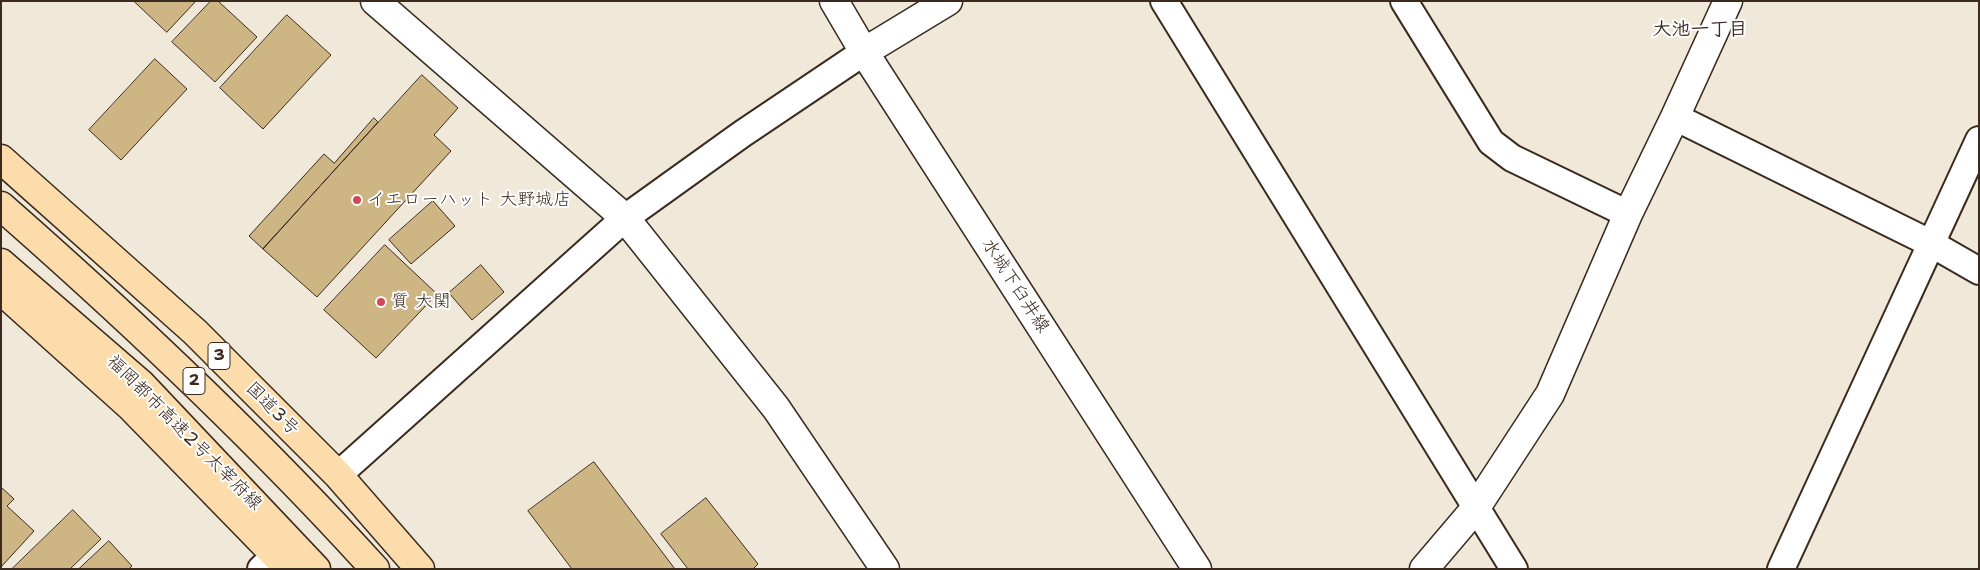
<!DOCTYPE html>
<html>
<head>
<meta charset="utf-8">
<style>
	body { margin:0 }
	#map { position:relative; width:1980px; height:570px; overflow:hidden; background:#f0e9da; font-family:"Shantell Sans",sans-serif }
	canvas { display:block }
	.frame { position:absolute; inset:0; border:2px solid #3b2a1e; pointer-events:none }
</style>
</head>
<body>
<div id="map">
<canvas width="1980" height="570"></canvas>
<div class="frame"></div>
</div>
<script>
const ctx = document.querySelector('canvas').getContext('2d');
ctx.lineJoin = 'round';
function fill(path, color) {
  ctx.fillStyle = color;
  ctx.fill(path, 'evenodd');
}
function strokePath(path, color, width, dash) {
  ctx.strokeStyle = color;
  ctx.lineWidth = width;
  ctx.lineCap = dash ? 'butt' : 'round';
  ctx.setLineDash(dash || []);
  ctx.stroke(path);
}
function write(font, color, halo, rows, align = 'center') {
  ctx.font = font + ' "Shantell Sans","Klee One",sans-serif';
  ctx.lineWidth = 4;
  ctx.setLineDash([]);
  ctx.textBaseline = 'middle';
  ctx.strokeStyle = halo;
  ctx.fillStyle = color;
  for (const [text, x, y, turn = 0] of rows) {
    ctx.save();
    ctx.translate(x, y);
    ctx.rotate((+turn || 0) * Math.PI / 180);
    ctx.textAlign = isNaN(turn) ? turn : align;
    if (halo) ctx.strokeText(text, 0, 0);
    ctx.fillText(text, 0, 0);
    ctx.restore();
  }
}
const building = new Path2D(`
	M134 1H196L167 32Z
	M211 1H218L257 37 215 82 172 42Z
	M287 15 331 55 263 129 220 88Z
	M155 59 187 89 121 160 89 130Z
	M422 75 458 108 434 135 451 151 317 297 263 249Z
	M374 118 378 122 263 249 249 236 324 154 334 163Z
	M433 201 455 226 411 264 389 240Z
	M385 245 437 294 376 358 324 310Z
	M481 265 504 292 472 320 449 293Z
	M594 462 675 569H572L528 511Z
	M1 487 14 499 7 506 34 531 1 567Z
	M706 498 758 564 753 569H688L661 534Z
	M73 510 101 539 70 569H12Z
	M109 541 132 566 129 569H79Z`);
fill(building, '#cdb584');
strokePath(building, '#3b2a1e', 1);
const street = new Path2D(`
	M1164 1 1514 569
	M1404 1 1491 142 1512 158 1628 214
	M1675 117 1932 244 1979 271
	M338 475 625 218 742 134 864 52
	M261 569 276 555
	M1781 569 1979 140`);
const secondary = new Path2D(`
	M375 1 625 218 776 408 885 569
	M834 1 864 52 1197 569
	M864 52 948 1
	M1424 569 1475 509 1550 394 1628 214 1675 117 1728 1`);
const highway = new Path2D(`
	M1 159 195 332 338 475 420 569
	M1 206C132 321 258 440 375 569
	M1 263 141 384 316 569
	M1 290 130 406 289 569`);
strokePath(street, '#3b2a1e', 30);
strokePath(secondary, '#3b2a1e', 31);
strokePath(highway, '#3b2a1e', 31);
strokePath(street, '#fff', 26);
strokePath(secondary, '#fff', 28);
strokePath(highway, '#fddcac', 28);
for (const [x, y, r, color] of [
	[357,200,5,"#d1495b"],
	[381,302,5,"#d1495b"]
]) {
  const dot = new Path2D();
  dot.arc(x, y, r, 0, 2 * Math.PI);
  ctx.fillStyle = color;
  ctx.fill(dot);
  strokePath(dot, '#fff', 2);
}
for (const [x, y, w] of [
	[219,356,22],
	[194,381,22]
]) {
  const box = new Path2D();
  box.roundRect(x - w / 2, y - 13.5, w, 27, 4);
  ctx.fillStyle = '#fff';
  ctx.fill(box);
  strokePath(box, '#3b2a1e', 1);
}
write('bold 16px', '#3b2a1e', null, [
	["3",219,356],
	["2",194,381]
]);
write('18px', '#3b2a1e', '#fff', [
	["イエローハット 大野城店",367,200],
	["質 大関",391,302]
], 'left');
write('18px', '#3b2a1e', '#fff', [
	["水城下臼井線",1015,286,57],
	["国道3号",272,409,45],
	["福岡都市高速2号太宰府線",184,433,45]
]);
write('bold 19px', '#3b2a1e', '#fff', [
	["大池一丁目",1700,30]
]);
</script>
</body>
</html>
